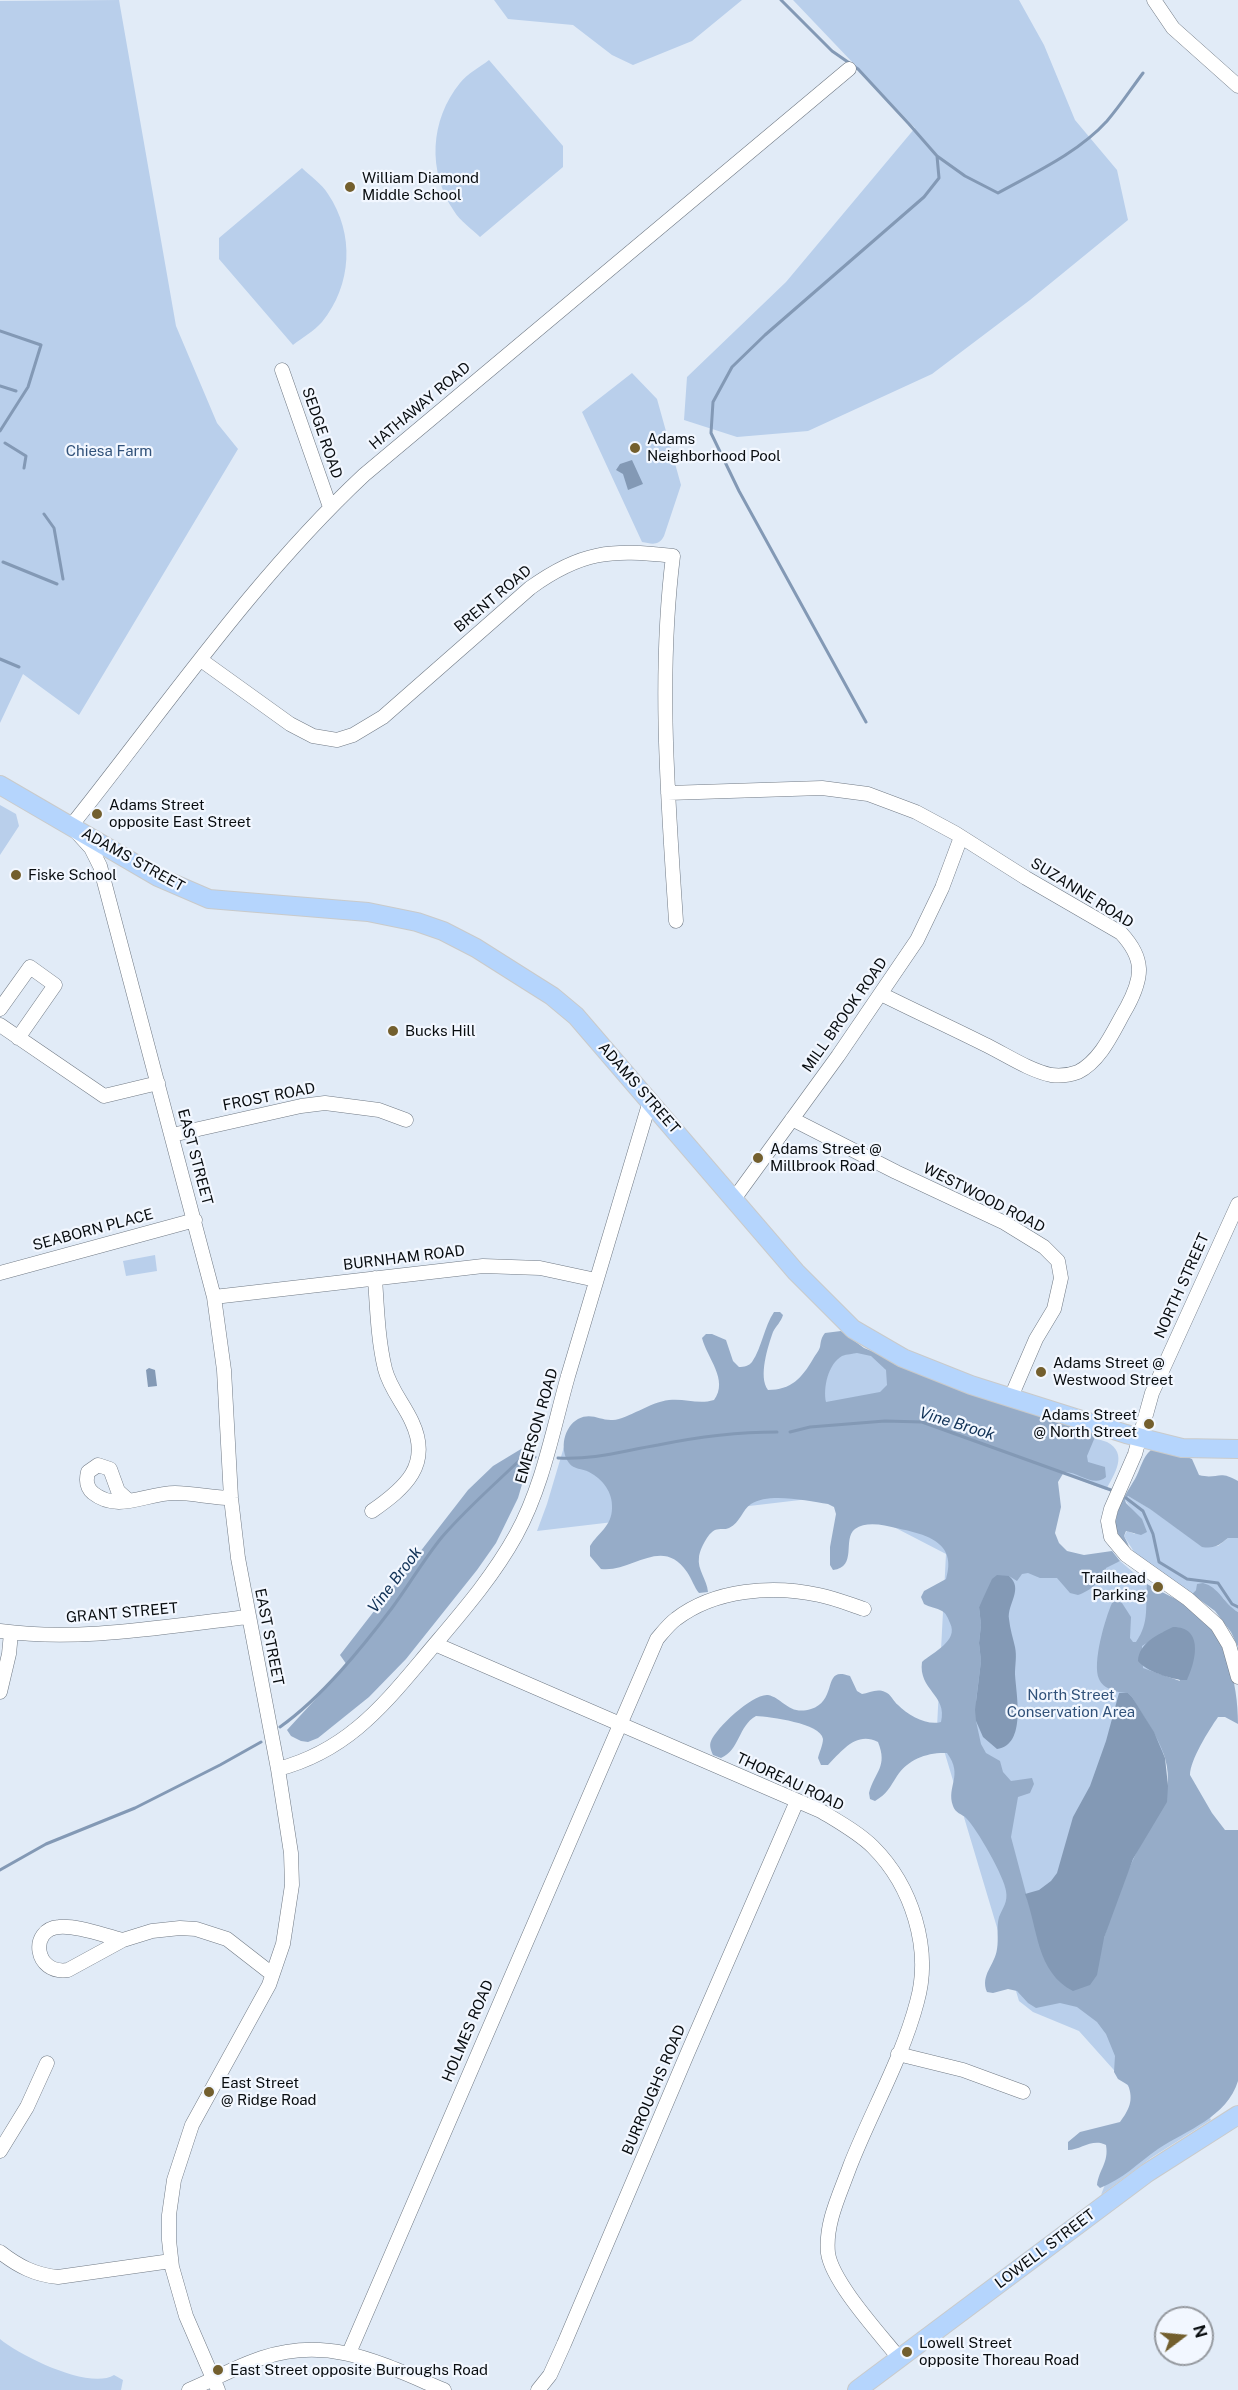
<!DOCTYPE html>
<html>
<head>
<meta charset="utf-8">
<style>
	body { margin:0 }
	#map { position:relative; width:1238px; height:2390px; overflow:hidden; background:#e1ebf7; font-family:"Public Sans",sans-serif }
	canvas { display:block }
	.north { position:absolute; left:1154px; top:2306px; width:60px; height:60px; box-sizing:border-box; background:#f2f7ff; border:2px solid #95999f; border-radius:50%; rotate:74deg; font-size:16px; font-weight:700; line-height:24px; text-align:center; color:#090d10 }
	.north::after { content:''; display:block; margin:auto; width:21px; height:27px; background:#735f2e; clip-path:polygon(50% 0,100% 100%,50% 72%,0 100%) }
</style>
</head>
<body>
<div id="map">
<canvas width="1238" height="2390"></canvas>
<div class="north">N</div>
</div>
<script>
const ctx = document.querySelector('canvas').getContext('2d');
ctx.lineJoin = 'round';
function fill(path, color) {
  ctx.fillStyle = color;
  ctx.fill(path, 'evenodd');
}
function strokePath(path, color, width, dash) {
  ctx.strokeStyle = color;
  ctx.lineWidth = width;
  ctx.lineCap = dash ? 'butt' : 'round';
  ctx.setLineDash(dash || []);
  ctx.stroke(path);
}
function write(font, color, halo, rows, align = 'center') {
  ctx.font = font + ' "Public Sans",sans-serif';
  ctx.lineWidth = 4.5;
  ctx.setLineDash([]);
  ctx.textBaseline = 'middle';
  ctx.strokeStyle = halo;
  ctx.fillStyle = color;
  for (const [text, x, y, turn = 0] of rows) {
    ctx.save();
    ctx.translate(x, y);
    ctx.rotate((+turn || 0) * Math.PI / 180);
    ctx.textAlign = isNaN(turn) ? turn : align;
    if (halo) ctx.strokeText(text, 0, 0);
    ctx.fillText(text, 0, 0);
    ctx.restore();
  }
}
fill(new Path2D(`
	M119 0 176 326 217 423 238 449 79 715 23 674 0 723V1Z
	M494 0H742L692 41 633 65 612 55 573 25 508 19Z
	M793 0H1019L1044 45 1075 120 1117 170 1128 220 1030 300 932 374 808 431 737 437 684 420 687 377 786 282 915 128Z
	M489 60 563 146V167L480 237C472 229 460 221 454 211 427 171 430 120 460 83 467 74 480 67 489 60Z
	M302 168C310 176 322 184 328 194 355 234 352 285 322 322 314 331 302 338 293 345L219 259V238Z
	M632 373 657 399 681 485 664 536C659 546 652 544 642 542L582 412Z
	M0 805 16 814 19 826 0 855Z
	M155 1255 157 1271 126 1276 123 1261Z
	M845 1338 861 1349 945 1390 1107 1442C1129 1454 1114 1474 1106 1490L1054 1470 1032 1540 1065 1559 1113 1563 1120 1561 1147 1584 1170 1824 1229 2098 1210 2118 1211 2120 1151 2158 1101 2195 1138 2097 1079 2031 1033 2012 1019 2001 937 1727 946 1554 834 1496 537 1531 547 1504 566 1440 810 1410Z
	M1128 1496 1151 1509 1203 1547 1218 1546 1228 1538H1238V1612L1232 1609 1223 1598 1196 1590 1192 1594 1136 1555 1124 1536 1127 1531 1135 1534 1133 1511 1125 1500Z
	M0 2339C22 2357 90 2390 114 2375L123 2380 121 2390H0Z`), '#b9cfeb');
fill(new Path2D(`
	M774 1312H780L783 1315C781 1322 776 1326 773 1332 768 1346 758 1377 768 1390 791 1390 802 1378 813 1359 815 1355 819 1351 820 1347 821 1341 821 1338 825 1333L841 1331 864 1348 889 1358 1049 1417C1064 1426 1081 1425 1094 1433L1095 1437 1087 1456 1088 1462 1105 1467 1106 1477C1094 1488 1077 1471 1064 1472L1058 1482 1061 1507 1055 1533 1059 1543 1067 1551 1084 1555 1112 1551 1120 1561 1106 1568C1104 1580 1090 1591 1078 1595L1070 1593 1057 1578H1040L1028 1573 1022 1574 1017 1581 1009 1576 990 1586 979 1607 981 1625 979 1643 981 1661 976 1701V1721L981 1744 986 1753 1000 1761 1003 1772 1011 1781 1032 1778 1034 1784 1030 1793 1018 1797 1011 1837 1028 1901 1104 1938C1112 1912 1121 1885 1133 1860 1149 1825 1177 1800 1165 1758 1158 1735 1143 1717 1132 1697L1128 1693C1118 1693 1103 1689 1099 1679 1092 1663 1105 1619 1112 1603L1116 1601 1122 1603 1131 1617 1130 1638 1133 1642H1136C1150 1622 1145 1605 1147 1584 1161 1592 1176 1598 1189 1607 1226 1634 1238 1681 1238 1724L1225 1717H1218C1209 1730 1190 1760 1190 1775L1212 1813 1225 1830H1238V2081C1227 2117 1187 2130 1158 2149 1138 2163 1123 2179 1100 2188L1097 2185C1099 2169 1109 2163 1106 2145 1092 2138 1081 2150 1068 2150V2142L1080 2132 1120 2122C1129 2110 1134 2100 1128 2085L1118 2079 1114 2072 1115 2056 1106 2034 1097 2022 1077 2007 1060 2003 1036 2008 1028 2003 1017 1991 1008 1989 993 1993 987 1992C980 1975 995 1965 997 1949 999 1938 996 1928 999 1917 1003 1907 1008 1902 1006 1891 1005 1878 976 1827 966 1818 962 1814 955 1813 953 1806 946 1786 964 1776 947 1753 928 1752 908 1759 897 1776 890 1787 887 1794 875 1801L870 1799 869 1793C875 1771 888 1767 878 1742 856 1731 842 1751 828 1765H821L818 1758C819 1753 823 1745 823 1739 821 1723 770 1717 756 1716 738 1726 740 1750 721 1758L713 1755C711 1750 709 1746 711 1741 716 1728 753 1693 768 1695 783 1698 789 1716 811 1709 839 1700 821 1665 850 1676L857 1691 862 1694C869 1693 877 1688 885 1692 891 1694 893 1701 898 1705 908 1715 927 1726 941 1722 948 1695 918 1690 922 1662 933 1652 959 1641 950 1623 948 1618 946 1613 942 1611 937 1608 929 1607 924 1604L921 1597 924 1591 946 1579C958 1541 924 1534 896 1528 884 1525 866 1521 855 1529 842 1539 858 1567 833 1570L830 1565V1547L836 1514 834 1507 828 1504C808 1501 769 1492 751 1504 742 1510 740 1523 729 1528 725 1530 720 1528 715 1530 708 1533 700 1549 699 1557 697 1570 707 1579 708 1592L699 1593C694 1587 692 1579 687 1572 662 1535 632 1573 601 1569L590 1556V1546C598 1533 612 1526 612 1508 613 1493 603 1479 589 1472 582 1468 574 1470 569 1463 559 1449 564 1427 578 1419 592 1412 600 1421 613 1420 628 1419 650 1402 669 1400 685 1398 698 1405 714 1400 729 1380 707 1358 702 1338L706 1334H712L726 1340 733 1361 739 1367C744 1367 749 1366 752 1362 762 1347 764 1327 774 1312ZM857 1353 871 1356 886 1370 887 1385 880 1392 826 1402C823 1388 828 1364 842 1356 847 1354 853 1354 857 1353ZM1164 1632 1180 1681 1143 1668 1142 1646Z
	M535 1440 518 1498 496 1543 477 1570 406 1659 369 1697 318 1738 308 1742 301 1741 291 1736 287 1730 347 1665 340 1655 347 1646 468 1490 493 1466 526 1446 525 1442Z
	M1151 1450 1185 1456 1192 1459 1199 1475C1218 1480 1218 1469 1238 1481V1538H1228C1219 1545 1215 1549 1202 1547L1150 1509 1128 1496 1125 1500 1126 1503 1142 1519 1147 1532 1141 1535 1126 1531 1124 1536 1129 1546C1102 1528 1123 1499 1135 1479 1141 1468 1142 1458 1151 1450Z
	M1203 1583C1219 1587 1224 1604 1238 1612V1647L1231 1632 1215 1611 1192 1594 1196 1590 1197 1584Z`), '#96acc8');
fill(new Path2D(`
	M632 460 643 484 628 490 623 474 616 470 620 464Z
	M149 1368 155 1370 157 1386 148 1387 146 1370Z
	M997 1575 1009 1576C1024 1589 1007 1604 1009 1619 1010 1629 1013 1638 1015 1647 1017 1656 1015 1665 1015 1674 1016 1694 1027 1745 997 1749L983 1737 976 1721 975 1710 981 1661 979 1643 981 1625 979 1607 992 1579Z
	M1173 1627C1204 1627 1196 1661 1187 1680 1175 1681 1145 1671 1138 1661 1139 1643 1157 1635 1173 1627Z
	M1119 1693H1128L1132 1697 1154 1732 1165 1758 1168 1786 1167 1802 1133 1859 1104 1938 1097 1975 1090 1985 1073 1991C1036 1972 1038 1928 1025 1894L1039 1890 1051 1881 1057 1873 1073 1817 1090 1786 1106 1741Z`), '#8399b5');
strokePath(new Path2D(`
	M781 0 832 51 858 69 909 124 937 156 939 178 924 197 765 335 732 367 713 402 711 433 739 491 866 722
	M937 156 965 176 998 193C1034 173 1078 153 1107 121 1120 106 1131 89 1143 73
	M0 331 41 345 28 387 0 431
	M0 386 16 391
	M5 443 26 456 24 468
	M44 514 54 528 63 579
	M3 562 57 584
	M0 659 19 667
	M790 1432 810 1427 885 1421 922 1422 1111 1490
	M558 1458C595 1460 622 1451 658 1445 697 1437 737 1432 777 1432
	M1126 1498 1143 1511 1153 1534 1159 1562 1187 1579 1218 1583 1232 1604 1238 1607
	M280 1727C322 1697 361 1649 392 1608 409 1585 424 1559 442 1537 467 1508 496 1483 523 1457H535
	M0 1870 46 1844 135 1808 220 1765 261 1742`), '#8399b5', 3);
const minor = new Path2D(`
	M1154 0 1173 28 1238 86
	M282 370 330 507
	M201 660 290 724 313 736 337 740 353 735 383 717 530 588C581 551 611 549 673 556 658 676 668 800 676 921
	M668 793 822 788 868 794 916 812 955 833 1026 878 1121 933C1145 959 1143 977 1127 1007 1114 1029 1102 1060 1078 1072 1070 1075 1059 1076 1051 1075 1028 1070 1005 1054 984 1044 950 1027 915 1011 881 994
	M0 1009 30 967 55 985 18 1038
	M0 1025 104 1096 158 1083
	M792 1119 896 1172 1005 1223 1044 1247 1058 1261 1061 1278 1054 1309 1036 1339 1011 1397
	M172 1135 301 1106 325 1103 379 1110 406 1120
	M734 1199 838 1056 917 940 942 888 961 837
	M1238 1204 1152 1393 1135 1454 1111 1509 1108 1521 1111 1537 1126 1555 1188 1599 1217 1625 1229 1645 1238 1677
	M0 1273 195 1220
	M214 1297 483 1266 540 1268 596 1280
	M128 1500 118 1491 110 1469 98 1465 88 1472C86 1480 86 1487 93 1493 118 1513 146 1493 175 1493 194 1493 212 1498 231 1498
	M372 1511C405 1488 432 1465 412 1422 404 1404 390 1389 385 1369 378 1340 377 1308 375 1278
	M0 1631C82 1642 166 1626 248 1617
	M435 1644 821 1811C839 1822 859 1833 873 1847 912 1886 932 1949 917 2002 902 2059 871 2112 850 2166 840 2194 825 2223 828 2253 832 2282 880 2334 899 2358
	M0 1692 9 1654 11 1633
	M278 1769C343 1752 379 1711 420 1662 454 1621 490 1582 516 1535 543 1486 553 1429 568 1376 595 1284 622 1192 650 1101
	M123 1940C105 1936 77 1925 59 1927 29 1929 34 1975 68 1970L123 1940 152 1931 180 1928 196 1929 227 1939 272 1974
	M898 2054 963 2070 1023 2092
	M0 2151 27 2107 47 2063
	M0 2252C18 2266 35 2275 58 2277L171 2261
	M349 2353 657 1639C663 1632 669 1624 676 1619 715 1589 773 1585 819 1595 834 1598 849 1604 864 1609
	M189 2390C213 2380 237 2366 262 2358 330 2335 382 2364 444 2390
	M218 2390 186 2316 172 2267 169 2240V2215L174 2180 192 2125 269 1985 283 1944 292 1885 291 1853 278 1769 238 1558 231 1498 224 1370 214 1297 100 866 91 848 71 826C166 707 253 579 364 475L849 69
	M538 2390 550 2375 564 2344 688 2052 797 1801`);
const major = new Path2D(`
	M0 785 158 877 209 899 368 912 417 922 443 931 476 948 525 979 552 996 576 1016 796 1272 853 1329 903 1358 971 1385 1126 1434 1182 1448 1238 1449
	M857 2390 1147 2173 1238 2115`);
strokePath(minor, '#717a85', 15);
strokePath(major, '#c9caca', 20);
strokePath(minor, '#fff', 14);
strokePath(major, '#b5d5fd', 18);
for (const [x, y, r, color] of [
	[350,187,6,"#735f2e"],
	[635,448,6,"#735f2e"],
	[97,814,6,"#735f2e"],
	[16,875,6,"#735f2e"],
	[393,1031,6,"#735f2e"],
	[758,1158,6,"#735f2e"],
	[1041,1372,6,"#735f2e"],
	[1149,1424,6,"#735f2e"],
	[1158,1587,6,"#735f2e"],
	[209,2092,6,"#735f2e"],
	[907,2352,6,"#735f2e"],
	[218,2370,6,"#735f2e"]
]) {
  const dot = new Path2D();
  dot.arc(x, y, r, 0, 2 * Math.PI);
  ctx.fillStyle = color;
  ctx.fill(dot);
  strokePath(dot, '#f2f7ff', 2);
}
write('15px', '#090d10', '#f2f7ff', [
	["William Diamond",362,178],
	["Middle School",362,195],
	["Adams",647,439],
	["Neighborhood Pool",647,456],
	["Adams Street",109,805],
	["opposite East Street",109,822],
	["Fiske School",28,875],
	["Bucks Hill",405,1031],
	["Adams Street @",770,1149],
	["Millbrook Road",770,1166],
	["Adams Street @",1053,1363],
	["Westwood Street",1053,1380],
	["Adams Street",1137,1415,"right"],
	["@ North Street",1137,1432,"right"],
	["Trailhead",1146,1578,"right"],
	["Parking",1146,1595,"right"],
	["East Street",221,2083],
	["@ Ridge Road",221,2100],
	["Lowell Street",919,2343],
	["opposite Thoreau Road",919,2360],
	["East Street opposite Burroughs Road",230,2370]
], 'left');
write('15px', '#090d10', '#f2f7ff', [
	["HATHAWAY ROAD",420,406,-40],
	["SEDGE ROAD",322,433,71],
	["BRENT ROAD",493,599,-40],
	["ADAMS STREET",133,860,29],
	["SUZANNE ROAD",1082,893,32],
	["MILL BROOK ROAD",845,1015,-55],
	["ADAMS STREET",639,1088,49],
	["FROST ROAD",269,1097,-11],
	["EAST STREET",195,1157,75],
	["WESTWOOD ROAD",984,1198,27],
	["SEABORN PLACE",93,1230,-15],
	["BURNHAM ROAD",404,1258,-7],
	["NORTH STREET",1182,1286,-66],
	["EMERSON ROAD",537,1426,-74],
	["GRANT STREET",122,1613,-5],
	["EAST STREET",269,1637,79],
	["THOREAU ROAD",790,1782,25],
	["HOLMES ROAD",468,2031,-67],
	["BURROUGHS ROAD",654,2090,-67],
	["LOWELL STREET",1045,2249,-37]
]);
write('15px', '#31527a', '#f2f7ff', [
	["Chiesa Farm",109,451],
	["North Street",1071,1695],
	["Conservation Area",1071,1712]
]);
write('italic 16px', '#103156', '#f2f7ff', [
	["Vine Brook",957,1424,17],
	["Vine Brook",395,1580,-53]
]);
</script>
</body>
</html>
